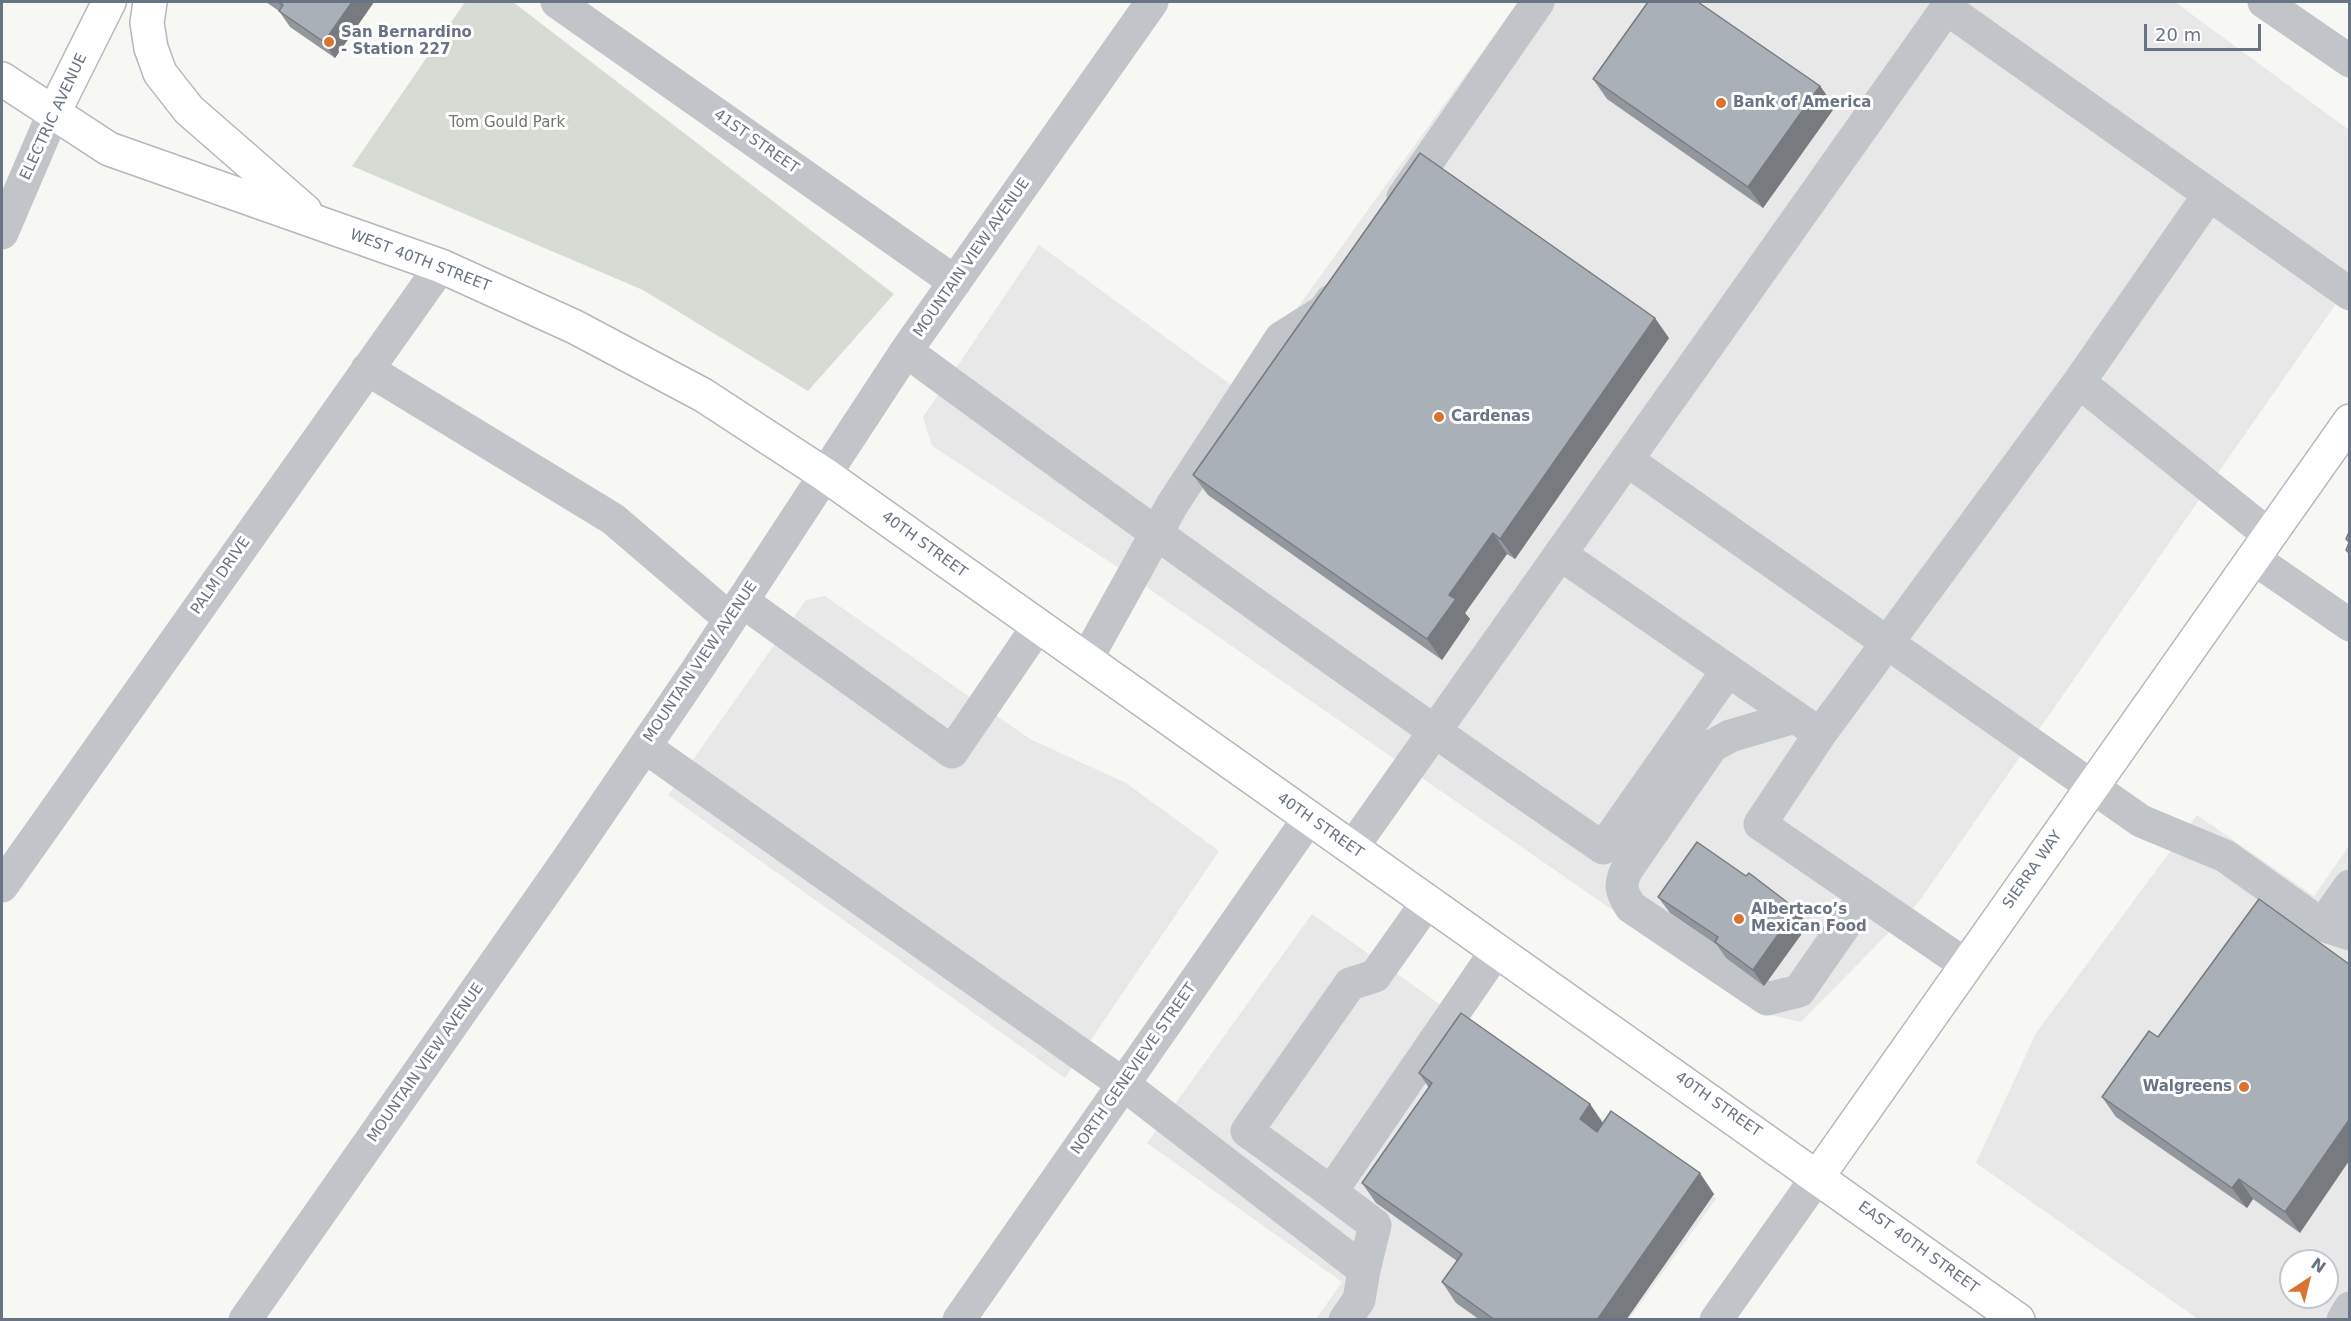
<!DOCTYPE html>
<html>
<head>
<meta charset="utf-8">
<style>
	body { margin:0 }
	#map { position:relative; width:2351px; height:1321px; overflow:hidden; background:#f7f7f4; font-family:"DejaVu Sans",sans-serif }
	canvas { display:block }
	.frame { position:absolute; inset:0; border:3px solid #687384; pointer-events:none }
	.north { position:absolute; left:2279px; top:1249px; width:60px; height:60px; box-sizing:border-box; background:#fff; border:2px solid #c3c7ce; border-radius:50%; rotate:35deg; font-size:16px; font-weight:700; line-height:24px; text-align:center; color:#687384 }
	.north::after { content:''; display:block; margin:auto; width:21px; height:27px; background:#da7231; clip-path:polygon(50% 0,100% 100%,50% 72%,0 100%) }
	.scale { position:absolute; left:2144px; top:24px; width:117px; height:27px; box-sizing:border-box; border:3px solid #687384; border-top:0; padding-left:8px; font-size:18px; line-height:21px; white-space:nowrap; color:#687384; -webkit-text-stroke:4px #fff; paint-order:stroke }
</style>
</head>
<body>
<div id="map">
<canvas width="2351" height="1321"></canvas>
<div class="frame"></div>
<div class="north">N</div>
<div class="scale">20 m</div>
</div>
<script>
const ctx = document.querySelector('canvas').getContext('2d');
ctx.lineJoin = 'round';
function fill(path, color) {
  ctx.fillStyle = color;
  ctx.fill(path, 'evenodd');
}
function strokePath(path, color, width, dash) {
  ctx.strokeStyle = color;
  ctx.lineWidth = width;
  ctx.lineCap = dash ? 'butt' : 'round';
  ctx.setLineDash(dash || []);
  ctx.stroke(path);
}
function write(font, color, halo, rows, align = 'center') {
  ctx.font = font + ' "DejaVu Sans",sans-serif';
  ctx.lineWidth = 6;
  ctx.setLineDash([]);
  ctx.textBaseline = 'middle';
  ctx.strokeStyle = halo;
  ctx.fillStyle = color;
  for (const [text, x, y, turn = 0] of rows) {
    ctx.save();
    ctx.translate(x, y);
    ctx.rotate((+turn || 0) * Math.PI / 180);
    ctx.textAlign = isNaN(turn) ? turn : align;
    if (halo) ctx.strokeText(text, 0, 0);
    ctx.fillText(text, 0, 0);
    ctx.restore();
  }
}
fill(new Path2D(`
	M1518 2H2175L2349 130V285L1918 903 1801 1022 1761 1013 1122 570 932 446 923 417 1039 245 1238 390Z
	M825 596 1030 739 1126 783 1219 851 1065 1078 668 795 806 600Z
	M2197 815 2314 896 2349 846V1319H2198L1976 1163 2036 1033ZM2291 1261H2327V1297H2291Z
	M1312 914 1716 1199 1629 1319H1316L1342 1282 1147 1143Z`), '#e8e8e8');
fill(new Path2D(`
	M465 2H513L894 294 808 391 643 290 352 166Z`), '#d6dcd4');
const major = new Path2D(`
	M150 2 147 23 151 48 160 73 189 110 305 211
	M2 79 109 149 441 266 575 327 703 395 824 474 2018 1320
	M53 114 109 2
	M1818 1176 2350 421`);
strokePath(major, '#b4b7bc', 36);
strokePath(new Path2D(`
	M557 2 955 282
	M2264 2 2350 61
	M1946 8 2350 294
	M1403 197 1538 2
	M2 233 53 114
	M906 351C1136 520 1368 687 1603 848L1728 670
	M367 369 613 519 730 619
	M2079 382 2269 535
	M1627 460 2141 821 2225 856 2322 925 2350 934
	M1560 554 1820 734 2079 382 2209 195
	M2253 558 2350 625
	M742 601 952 752 1038 626
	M1086 660 1172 505 1281 338 1324 311 1331 301
	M1795 717 1730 736 1712 746 1627 869C1619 885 1621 892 1631 907L1767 999 1799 991 1865 896
	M1820 734 1760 824 1966 965
	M645 747 1123 1084 1364 1270 1359 1300 1345 1320
	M1352 848 1951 2
	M2 886 441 266
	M1428 901 1375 976 1350 984 1247 1131 1331 1192 1497 950
	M2322 925 2350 886
	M1331 1192 1375 1225 1364 1270
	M245 1320 566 862 697 670 906 351 1152 2
	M959 1320 1309 818
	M1716 1320 1818 1176
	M2343 1320 2350 1308`), '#c1c4c8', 33);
strokePath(major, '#fff', 33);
fill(new Path2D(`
	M266 2H374L335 58 290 27 279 11Z
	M1593 79 1820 86 1835 107 1763 208 1607 99Z
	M1669 338 1515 559 1507 554 1465 613 1470 619 1442 660 1208 495 1193 475Z
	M1658 897 1808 925 1764 986 1726 958 1717 945 1670 913Z
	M2259 899 2300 1233 2253 1199 2247 1208 2116 1117 2102 1097 2158 1037Z
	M1419 1073 1590 1104 1603 1123 1714 1194 1626 1320H1480L1456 1303 1442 1282 1457 1261 1376 1203 1362 1183 1429 1088Z`), '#92979d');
fill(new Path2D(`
	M352 2H374L335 58 324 42Z
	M1820 86 1835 107 1763 208 1748 187Z
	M1655 318 1669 338 1515 559 1500 539Z
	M1493 533 1507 554 1465 613 1470 619 1442 660 1427 639 1449 595Z
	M1796 909 1808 925 1764 986 1753 970Z
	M1590 1104 1604 1125 1594 1140 1580 1119Z
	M2349 1120V1161L2300 1233 2285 1212Z
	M1700 1173 1714 1194 1626 1320H1597Z
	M2239 1179 2253 1199 2247 1208 2232 1188Z`), '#777b80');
const building = new Path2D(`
	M278 2H352L324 42 279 11 283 5Z
	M1648 2H1698L1820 86 1748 187 1593 79Z
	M1420 153 1655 318 1500 539 1493 533 1449 595 1456 599 1427 639 1193 475Z
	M2349 532V542L2346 539Z
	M2349 543V553L2346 550Z
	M1697 842 1746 876 1749 873 1796 909 1753 970 1715 942 1718 937 1658 897Z
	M2259 899 2349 964V1120L2285 1212 2239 1179 2232 1188 2102 1097 2149 1031 2158 1037Z
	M1461 1013 1590 1104 1580 1119 1597 1132 1611 1111 1700 1173 1597 1320H1495L1442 1282 1462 1254 1362 1183 1432 1083 1419 1073Z`);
fill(building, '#aab0b7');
strokePath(building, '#777b80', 1.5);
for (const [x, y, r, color] of [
	[329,42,6,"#da7231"],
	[1721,103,6,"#da7231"],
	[1439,417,6,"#da7231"],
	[1739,919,6,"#da7231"],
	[2244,1087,6,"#da7231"]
]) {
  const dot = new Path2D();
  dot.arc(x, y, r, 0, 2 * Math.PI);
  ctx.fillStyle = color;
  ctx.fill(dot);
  strokePath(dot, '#fff', 2);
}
write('bold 15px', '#687384', '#fff', [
	["San Bernardino",341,33],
	["- Station 227",341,50],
	["Bank of America",1733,103],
	["Cardenas",1451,417],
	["Albertaco’s",1751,910],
	["Mexican Food",1751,927],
	["Walgreens",2232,1087,"right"]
], 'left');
write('15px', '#687384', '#fff', [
	["ELECTRIC AVENUE",54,117,-65],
	["41ST STREET",756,142,35],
	["MOUNTAIN VIEW AVENUE",972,258,-55],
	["WEST 40TH STREET",420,261,21],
	["40TH STREET",924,545,36],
	["PALM DRIVE",221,576,-55],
	["MOUNTAIN VIEW AVENUE",701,662,-56],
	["40TH STREET",1320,826,35],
	["SIERRA WAY",2033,870,-55],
	["MOUNTAIN VIEW AVENUE",426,1063,-55],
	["NORTH GENEVIEVE STREET",1134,1069,-55],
	["40TH STREET",1718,1105,35],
	["EAST 40TH STREET",1918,1248,36]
]);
write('15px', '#677b66', '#fff', [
	["Tom Gould Park",507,123]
]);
</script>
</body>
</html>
